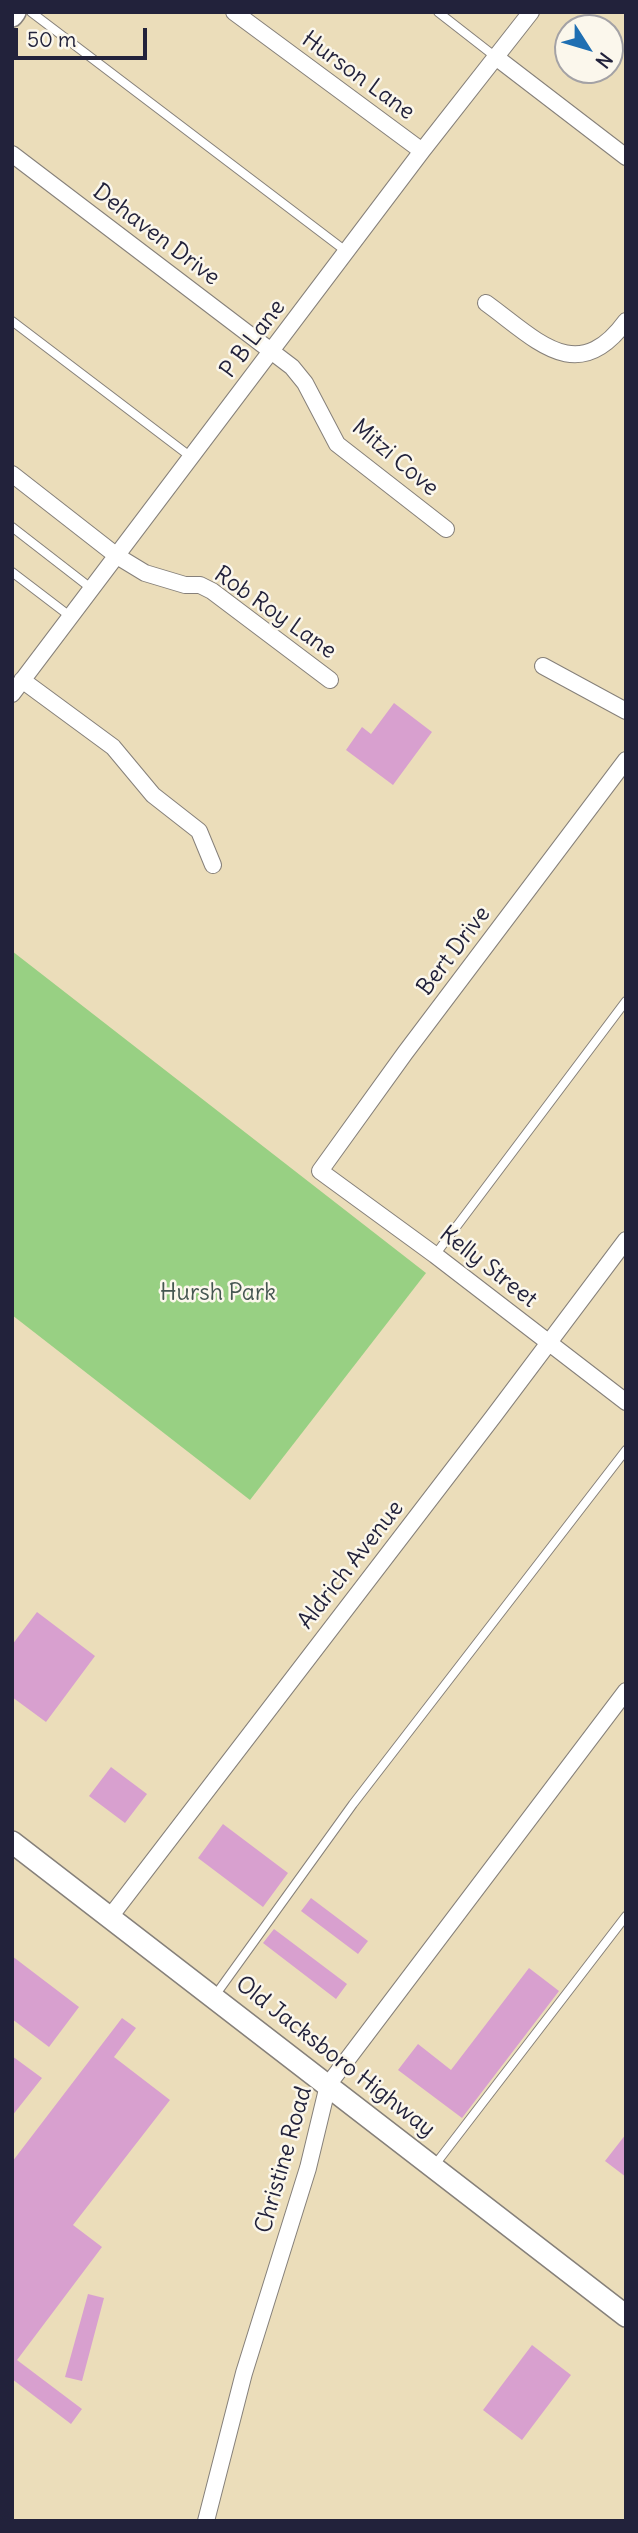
<!DOCTYPE html>
<html>
<head>
<meta charset="utf-8">
<style>
	body { margin:0 }
	#map { position:relative; width:638px; height:2533px; overflow:hidden; background:#ebddba; font-family:Delius,sans-serif }
	canvas { display:block }
	.frame { position:absolute; inset:0; border:14px solid #22223b; pointer-events:none }
	.north { position:absolute; left:554px; top:14px; width:70px; height:70px; box-sizing:border-box; background:#fbf7ec; border:2px solid #a4a2a5; border-radius:50%; rotate:127deg; font-size:19px; font-weight:700; line-height:28px; text-align:center; color:#22223b }
	.north::after { content:''; display:block; margin:auto; width:24px; height:32px; background:#1f6fb2; clip-path:polygon(50% 0,100% 100%,50% 72%,0 100%) }
	.scale { position:absolute; left:14px; top:28px; width:133px; height:32px; box-sizing:border-box; border:4px solid #22223b; border-top:0; padding-left:9px; font-size:21px; line-height:24px; white-space:nowrap; color:#22223b; -webkit-text-stroke:5px #fbf7ec; paint-order:stroke }
</style>
</head>
<body>
<div id="map">
<canvas width="638" height="2533"></canvas>
<div class="frame"></div>
<div class="north">N</div>
<div class="scale">50 m</div>
</div>
<script>
const ctx = document.querySelector('canvas').getContext('2d');
ctx.lineJoin = 'round';
function fill(path, color) {
  ctx.fillStyle = color;
  ctx.fill(path, 'evenodd');
}
function strokePath(path, color, width, dash) {
  ctx.strokeStyle = color;
  ctx.lineWidth = width;
  ctx.lineCap = dash ? 'butt' : 'round';
  ctx.setLineDash(dash || []);
  ctx.stroke(path);
}
function write(font, color, halo, rows, align = 'center') {
  ctx.font = font + ' Delius,sans-serif';
  ctx.lineWidth = 5;
  ctx.setLineDash([]);
  ctx.textBaseline = 'middle';
  ctx.strokeStyle = halo;
  ctx.fillStyle = color;
  for (const [text, x, y, turn = 0] of rows) {
    ctx.save();
    ctx.translate(x, y);
    ctx.rotate((+turn || 0) * Math.PI / 180);
    ctx.textAlign = isNaN(turn) ? turn : align;
    if (halo) ctx.strokeText(text, 0, 0);
    ctx.fillText(text, 0, 0);
    ctx.restore();
  }
}
fill(new Path2D(`
	M12 951 426 1273 250 1500 12 1315Z`), '#98d083');
fill(new Path2D(`
	M394 703 432 732 393 785 346 750 362 727 371 734Z
	M37 1612 95 1656 46 1722 12 1697V1645Z
	M111 1767 147 1794 125 1823 89 1796Z
	M223 1824 288 1873 263 1907 198 1858Z
	M311 1898 368 1941 358 1954 301 1911Z
	M274 1929 347 1984 336 1999 263 1943Z
	M12 1956 79 2007 49 2047 12 2019Z
	M529 1968 559 1991 462 2118 398 2070 418 2044 451 2070Z
	M122 2018 136 2028 114 2057 170 2100 73 2225 102 2247 17 2360 82 2409 71 2424 12 2379V2162Z
	M12 2056 42 2078 12 2116Z
	M626 2134V2177L605 2161Z
	M88 2294 104 2298 82 2381 65 2377Z
	M532 2345 571 2375 522 2440 483 2410Z`), '#d8a0cf');
const lane = new Path2D(`
	M31 12 347 252
	M438 12 497 58
	M12 321 191 457
	M12 527 92 589
	M12 572 71 617
	M435 1255 626 1001
	M214 1997 353 1804 626 1450
	M434 2166 626 1916`);
const street = new Path2D(`
	M234 12 422 151
	M497 58 626 157
	M12 154 292 367 305 383 337 444 446 529
	M486 303C536 339 577 388 626 321
	M12 474 117 556 145 573 185 585H200L212 591 330 680
	M543 666 626 711
	M22 680 113 747 153 795 199 831 213 865
	M12 694 422 151 531 12
	M626 760 405 1053 320 1171 435 1255 626 1402
	M110 1917 493 1417 626 1240
	M206 2521 244 2373 308 2168 328 2085 626 1691`);
const secondary = new Path2D(`
	M12 16 15 12
	M12 1842 626 2316`);
strokePath(lane, '#86807a', 10);
strokePath(street, '#86807a', 18);
strokePath(secondary, '#86807a', 24);
strokePath(lane, '#fff', 8);
strokePath(street, '#fff', 16);
strokePath(secondary, '#fff', 21);
write('23px', '#22223b', '#fbf7ec', [
	["Hurson Lane",358,76,36],
	["Dehaven Drive",156,235,37],
	["P B Lane",253,339,-53],
	["Mitzi Cove",395,458,40],
	["Rob Roy Lane",275,613,35],
	["Bert Drive",454,951,-53],
	["Kelly Street",488,1267,38],
	["Aldrich Avenue",351,1565,-52],
	["Old Jacksboro Highway",335,2057,38],
	["Christine Road",284,2160,-74]
]);
write('23px', '#455651', '#fbf7ec', [
	["Hursh Park",218,1293]
]);
</script>
</body>
</html>
